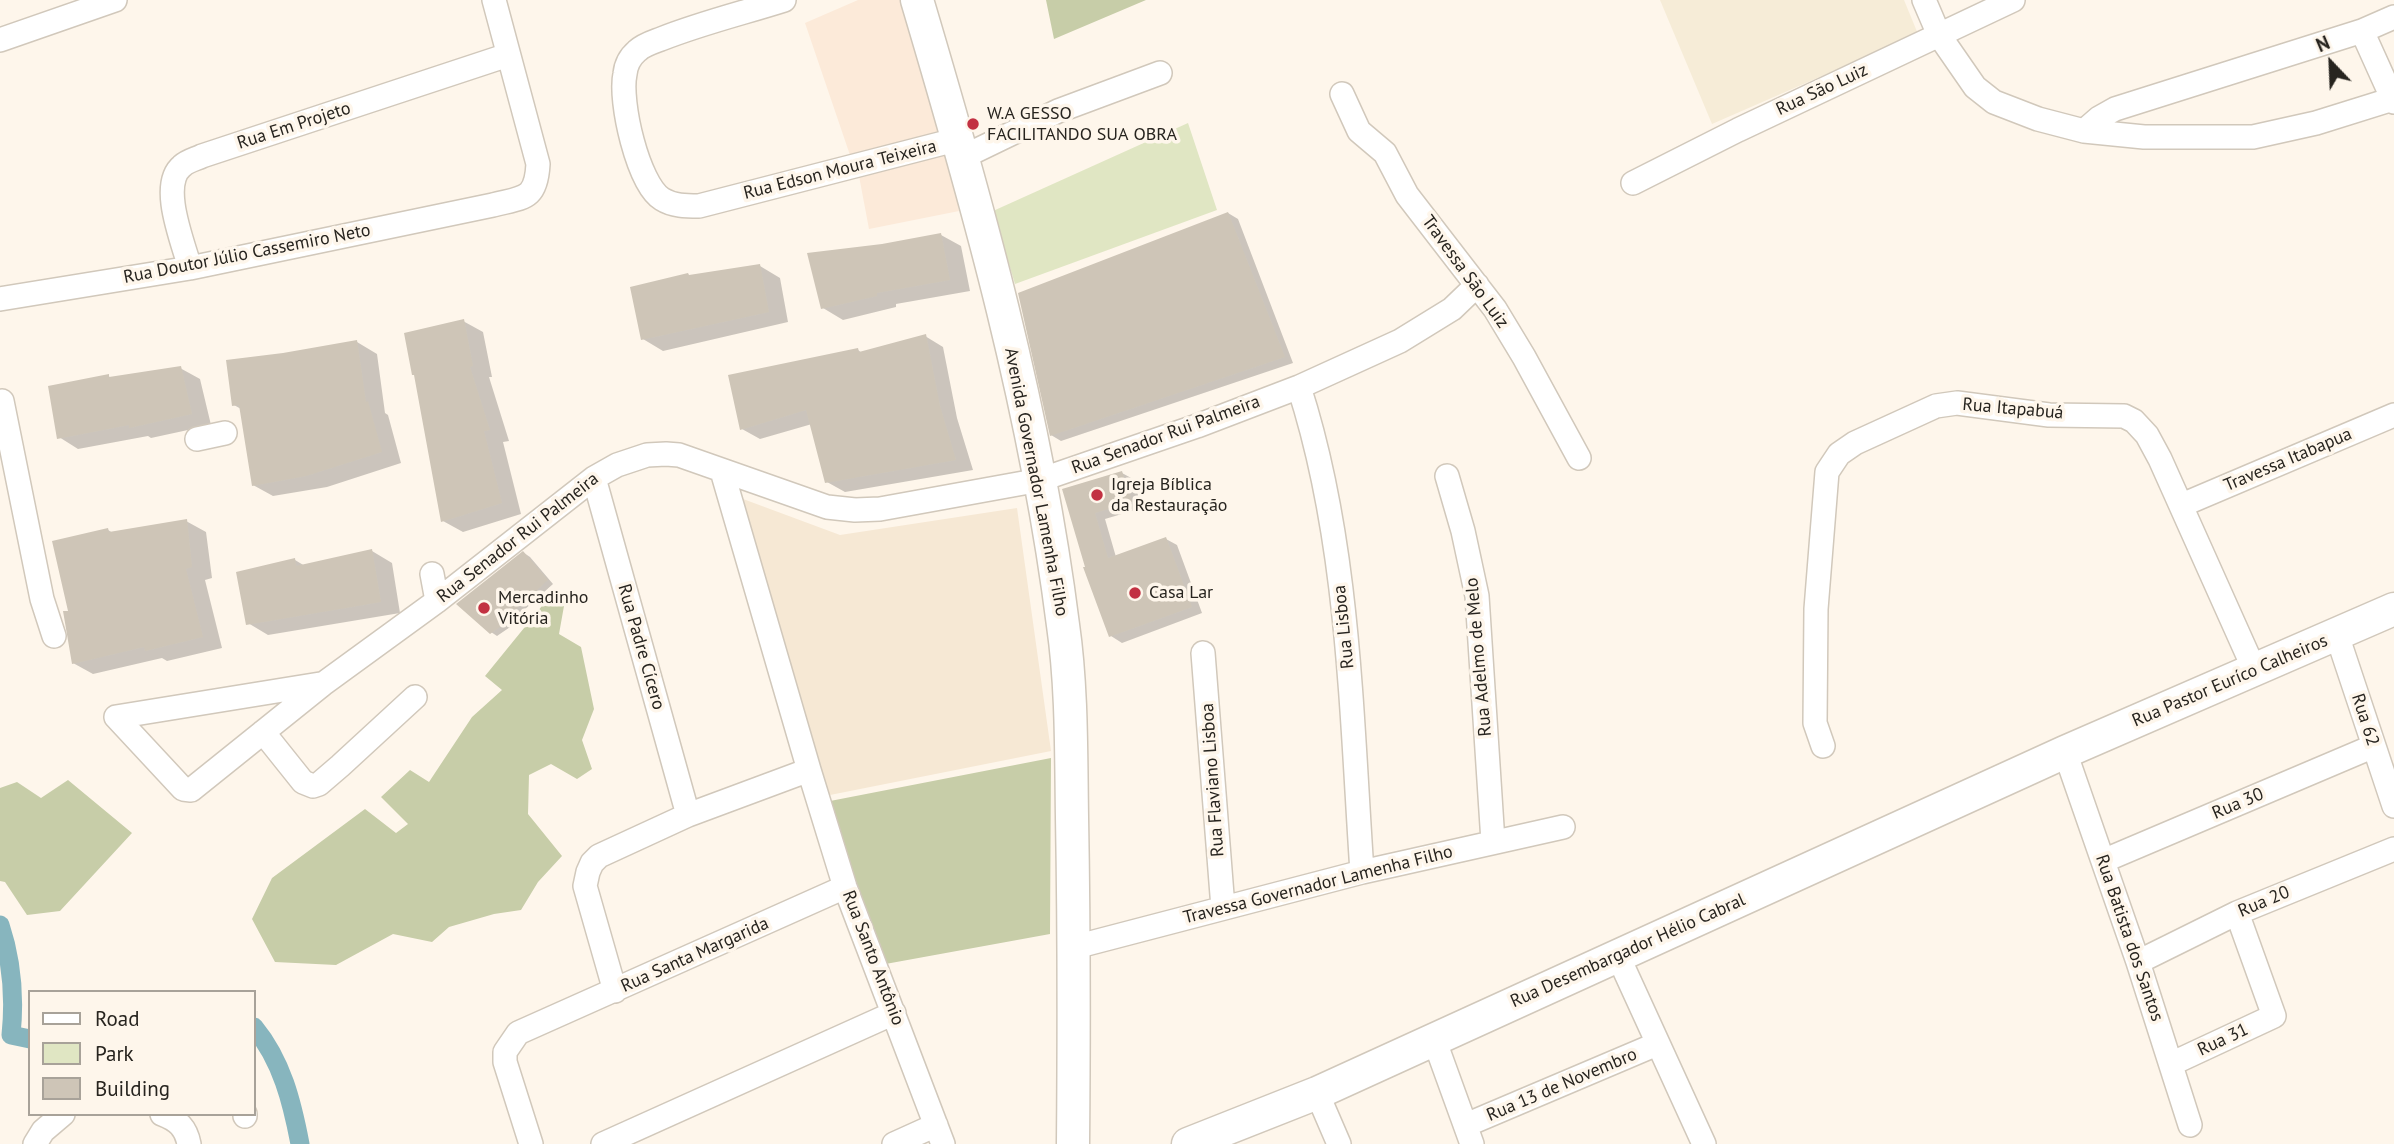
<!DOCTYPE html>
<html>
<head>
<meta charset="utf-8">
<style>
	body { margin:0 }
	#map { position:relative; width:2394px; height:1144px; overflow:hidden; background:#fef6eb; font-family:"PT Sans",sans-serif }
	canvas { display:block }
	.legend { position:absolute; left:28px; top:990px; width:228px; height:126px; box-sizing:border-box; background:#fef6eb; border:2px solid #a8a299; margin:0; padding:9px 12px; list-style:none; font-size:21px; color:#27241f }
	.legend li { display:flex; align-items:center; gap:14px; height:35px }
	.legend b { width:35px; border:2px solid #a8a299 }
	.north { position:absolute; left:2296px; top:28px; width:70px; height:70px; -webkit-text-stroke:5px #fef6eb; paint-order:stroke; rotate:337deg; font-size:19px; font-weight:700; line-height:28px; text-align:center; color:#27241f }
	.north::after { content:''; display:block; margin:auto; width:24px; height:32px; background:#27241f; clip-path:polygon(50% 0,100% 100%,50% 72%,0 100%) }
</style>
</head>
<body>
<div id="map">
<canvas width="2394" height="1144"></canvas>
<ul class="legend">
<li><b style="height:9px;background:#fff"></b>Road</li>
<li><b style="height:19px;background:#e0e6c3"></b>Park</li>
<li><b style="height:19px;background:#cec5b7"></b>Building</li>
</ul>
<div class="north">N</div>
</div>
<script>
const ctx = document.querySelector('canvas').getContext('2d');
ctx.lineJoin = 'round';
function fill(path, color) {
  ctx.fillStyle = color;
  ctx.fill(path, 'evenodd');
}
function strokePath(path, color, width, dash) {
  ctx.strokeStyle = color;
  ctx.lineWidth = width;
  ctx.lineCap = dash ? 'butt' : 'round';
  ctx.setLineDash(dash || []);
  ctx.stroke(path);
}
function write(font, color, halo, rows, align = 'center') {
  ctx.font = font + ' "PT Sans",sans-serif';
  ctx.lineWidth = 7;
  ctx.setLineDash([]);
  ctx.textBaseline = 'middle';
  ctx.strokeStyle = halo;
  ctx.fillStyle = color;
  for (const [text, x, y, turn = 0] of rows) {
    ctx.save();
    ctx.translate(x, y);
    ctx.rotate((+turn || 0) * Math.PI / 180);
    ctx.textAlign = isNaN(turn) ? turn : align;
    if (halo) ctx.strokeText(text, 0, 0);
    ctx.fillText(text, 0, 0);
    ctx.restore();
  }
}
fill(new Path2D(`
	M858 0H900L941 138 852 161 805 23Z
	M949 151 959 211 869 229 859 176Z`), '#fcead9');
fill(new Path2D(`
	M735 496 840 535 1017 508 1051 751 825 796Z`), '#f6e8d4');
fill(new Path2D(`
	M1660 0H1904L1918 34 1712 124Z`), '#f6ecd7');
fill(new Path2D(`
	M1188 123 1217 210 1015 284 993 211Z`), '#e0e6c3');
fill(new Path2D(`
	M1046 0H1146L1054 39Z
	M546 601 564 606 559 634 581 647 594 709 582 740 592 769 577 779 551 764 529 775 528 814 562 856 538 882 521 910 494 914 449 927 432 942 393 934 336 965 275 962 252 919 272 878 365 809 396 833 408 824 381 797 410 770 429 782 472 717 502 690 485 676Z
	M1051 758 1050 934 880 965 825 802Z
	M68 780 132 833 60 911 27 915 5 882 0 881V788L17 782 41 798Z`), '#c7cda8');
fill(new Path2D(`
	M1228 213 1238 219 1293 363 1061 441 1051 435Z
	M941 235 961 246 970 291 896 304V307L843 320 823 308 882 246Z
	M760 266 780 278 788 322 663 351 643 339 691 276Z
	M463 321 483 332 492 377H489L509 441 503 442 521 514 463 532 443 521Z
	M925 336 943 347 957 418 973 470 845 492 827 482 812 424 760 439 742 429 858 350 862 353Z
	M357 342 377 354 385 413 388 415 401 463 327 487 273 496 253 485 241 409 234 405Z
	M180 368 200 379 211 425 151 438 148 436 78 449 59 437 108 376 112 378Z
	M1122 473 1133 479 1142 508 1105 519 1116 557 1166 539 1177 545 1202 613 1122 643 1111 636 1064 490Z
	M186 521 206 532 212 578 205 580 222 648 167 661 162 658 93 674 73 663 70 612 108 530 113 533Z
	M372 551 392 563 400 613 268 635 248 623 295 560 305 566Z
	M524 553 530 557 553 584 513 620 516 623 497 636 491 632Z`), '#0003');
strokePath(new Path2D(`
	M0 925C12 961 15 997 11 1035L30 1039
	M254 1027C282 1061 292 1102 300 1144`), '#87b5be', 19);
fill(new Path2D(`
	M1228 212 1285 357 1050 436 1018 293Z
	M941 233 950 280 877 293V296L821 309 807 253 882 244Z
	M760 264 769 312 641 340 630 287 688 273 689 275Z
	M464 319 473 366 470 367 490 430 484 431 502 503 441 522 414 375H412L404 333Z
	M926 334 940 406 956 460 825 483 806 410 740 430 728 375 858 348 859 352Z
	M357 340 366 402 368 401 382 452 306 476 252 486 239 405 232 406 226 360 283 353Z
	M181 366 192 414 129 428V425L57 439 48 386 109 374V377Z
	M1122 471 1132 502 1095 513 1108 558 1166 537 1192 607 1109 637 1083 567H1085L1062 489Z
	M187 519 192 567 186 569 203 637 145 651 144 647 72 664 63 611H68L52 541 108 528 109 532Z
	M372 549 381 602 246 625 236 572 295 558 296 566Z
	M523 551 548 580 508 616 511 619 490 634 456 604Z`), '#cec5b7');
const street = new Path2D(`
	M784 0C743 13 701 23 661 39 653 42 643 45 637 51 630 57 626 64 625 74 619 101 638 184 662 199 673 206 686 206 699 206L959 139
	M1924 0 1939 35 1975 87 1994 102 2038 119 2084 131 2144 137H2253L2316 123 2393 99
	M2362 31 2394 102
	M0 40 115 0
	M1342 94 1359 131 1385 153 1407 195 1495 309 1524 357 1579 458
	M2084 131 2099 118 2115 109 2362 31 2394 17
	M963 157 1058 111 1160 73
	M1633 183 1738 130 2013 0
	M190 268C183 242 159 185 182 166 187 161 196 159 202 156L508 55
	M0 299 190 268 493 205C524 197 536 200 538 164L494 0
	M1299 387C1349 542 1351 710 1362 872
	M2 401 42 599 54 636
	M197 439 225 433
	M722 471 809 770 845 887 943 1144
	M1447 476 1463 531 1477 596 1493 842
	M594 478 688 815
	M2182 505 2394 415
	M432 574 437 601
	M2337 635 2394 806
	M1203 653 1223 908
	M116 717 183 789 191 790 323 684 437 601 594 478 617 465 647 455 666 454 679 455 827 507 855 510 880 509 1040 480 1197 426 1299 387 1400 341 1452 309 1477 285
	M116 717 320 684
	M263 732 303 782 313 786 319 784 340 766 415 697
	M1823 746 1815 723 1816 609 1827 472 1839 454 1855 443 1936 406 1957 403 2049 415 2124 416 2134 421 2147 435 2160 459 2254 669
	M2065 752 2138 962 2190 1125
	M2103 861 2374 746
	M1075 947 1362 872 1563 827
	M1618 956 1704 1144
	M2138 962 2237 913 2394 849
	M615 991 585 886 588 872 592 863 599 856 688 815 809 770
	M1434 1039 1472 1144
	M2171 1064 2274 1016 2237 913
	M1317 1093 1339 1144
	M162 1114C178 1120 186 1128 189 1144
	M245 1114V1116
	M1466 1125 1657 1044
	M35 1144 43 1131 63 1114
	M531 1144 505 1062V1052L518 1033 845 887
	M603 1144 894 1013
	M894 1144 936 1125`);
const secondary = new Path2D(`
	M917 0C978 205 1036 412 1063 625 1072 687 1071 754 1072 817 1074 926 1074 1035 1073 1144
	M1188 1144 1317 1093 2065 752 2394 609`);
strokePath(street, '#d1c8bb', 26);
strokePath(secondary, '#d1c8bb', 35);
strokePath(street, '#fff', 23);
strokePath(secondary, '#fff', 32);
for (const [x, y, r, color] of [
	[973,124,7,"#c23142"],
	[1097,495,7,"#c23142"],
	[1135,593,7,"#c23142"],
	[484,608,7,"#c23142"]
]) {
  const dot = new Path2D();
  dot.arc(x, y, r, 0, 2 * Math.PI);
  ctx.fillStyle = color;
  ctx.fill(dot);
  strokePath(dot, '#fef6eb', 2.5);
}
write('18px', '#27241f', '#fef6eb', [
	["Rua São Luiz",1822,90,-25],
	["Rua Em Projeto",294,126,-18],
	["Rua Edson Moura Teixeira",840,170,-14],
	["Rua Doutor Júlio Cassemiro Neto",247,254,-11],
	["Travessa São Luiz",1465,272,54],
	["Rua Itapabuá",2013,409,5],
	["Rua Senador Rui Palmeira",1166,435,-20],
	["Travessa Itabapua",2288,460,-23],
	["Avenida Governador Lamenha Filho",1036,482,79],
	["Rua Senador Rui Palmeira",518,538,-38],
	["Rua Lisboa",1344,627,-96],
	["Rua Padre Cícero",641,647,74],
	["Rua Adelmo de Melo",1479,657,-95],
	["Rua Pastor Euríco Calheiros",2230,681,-23],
	["Rua 62",2365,720,72],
	["Rua Flaviano Lisboa",1213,780,-94],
	["Rua 30",2238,804,-23],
	["Travessa Governador Lamenha Filho",1318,885,-14],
	["Rua 20",2264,902,-23],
	["Rua Batista dos Santos",2129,938,71],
	["Rua Desembargador Hélio Cabral",1628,951,-24],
	["Rua Santa Margarida",695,955,-24],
	["Rua Santo Antônio",873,958,69],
	["Rua 31",2223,1040,-25],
	["Rua 13 de Novembro",1562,1085,-23]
]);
write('18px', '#27241f', '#fef6eb', [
	["W.A GESSO",987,114],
	["FACILITANDO SUA OBRA",987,135],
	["Igreja Bíblica",1111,485],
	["da Restauração",1111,506],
	["Casa Lar",1149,593],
	["Mercadinho",498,598],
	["Vitória",498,619]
], 'left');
</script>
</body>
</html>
